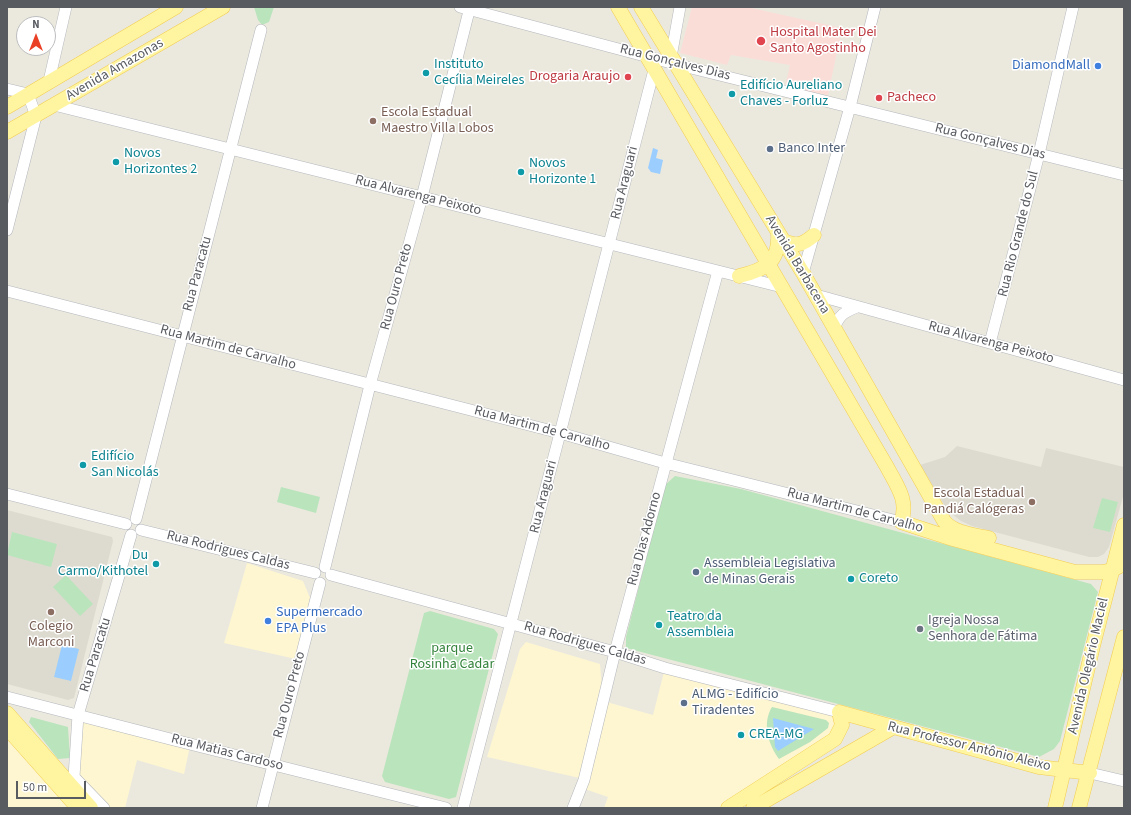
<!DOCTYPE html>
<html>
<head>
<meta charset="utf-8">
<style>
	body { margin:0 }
	#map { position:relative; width:1131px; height:815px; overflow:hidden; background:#ebe9de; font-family:"Source Sans 3",sans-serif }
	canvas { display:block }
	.frame { position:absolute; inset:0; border:8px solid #585b60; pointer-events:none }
	.north { position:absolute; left:16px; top:16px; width:40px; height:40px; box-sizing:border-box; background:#fff; border:1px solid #bcbdbf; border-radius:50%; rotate:0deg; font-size:11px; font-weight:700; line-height:16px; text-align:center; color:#585b60 }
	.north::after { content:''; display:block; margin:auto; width:14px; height:18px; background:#ea4026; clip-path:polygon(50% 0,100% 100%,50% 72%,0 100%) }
	.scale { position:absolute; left:16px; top:781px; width:70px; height:18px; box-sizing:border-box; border:2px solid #585b60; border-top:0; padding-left:5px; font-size:12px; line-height:14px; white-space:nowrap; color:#585b60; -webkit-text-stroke:3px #fff; paint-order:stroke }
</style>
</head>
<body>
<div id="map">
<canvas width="1131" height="815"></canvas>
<div class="frame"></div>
<div class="north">N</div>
<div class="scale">50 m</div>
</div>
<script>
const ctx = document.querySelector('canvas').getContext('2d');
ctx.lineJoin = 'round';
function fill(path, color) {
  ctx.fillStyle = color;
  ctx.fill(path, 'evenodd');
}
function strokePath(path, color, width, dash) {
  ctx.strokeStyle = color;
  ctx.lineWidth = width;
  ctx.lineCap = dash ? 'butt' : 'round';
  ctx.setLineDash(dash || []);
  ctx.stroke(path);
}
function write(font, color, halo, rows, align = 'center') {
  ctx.font = font + ' "Source Sans 3",sans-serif';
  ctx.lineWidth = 3;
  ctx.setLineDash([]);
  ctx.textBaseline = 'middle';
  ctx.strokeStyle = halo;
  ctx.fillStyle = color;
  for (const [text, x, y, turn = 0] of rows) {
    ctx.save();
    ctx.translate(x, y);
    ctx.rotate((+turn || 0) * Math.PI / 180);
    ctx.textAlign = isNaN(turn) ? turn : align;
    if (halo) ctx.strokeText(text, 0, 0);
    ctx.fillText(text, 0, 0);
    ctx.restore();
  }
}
fill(new Path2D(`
	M247 563 303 581 310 598 296 659 224 643Z
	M526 642 600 664 603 701 653 715 665 668 839 712V733L726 808H604L608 797 582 788 584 779 487 757 520 649Z
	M79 717 190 746 184 774 137 760 125 808H106L75 776Z
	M7 729 76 808H7Z`), '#fef6d1');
fill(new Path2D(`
	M957 446 1041 467 1046 448 1124 467V493L1109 547 1104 554 1098 557H1089L972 526 961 521 948 511 920 465 945 457Z
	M7 510 112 537 113 541 74 698 68 700 7 684Z`), '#dddbcf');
fill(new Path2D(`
	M692 7H747L842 28 828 95 785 87 790 65 731 55 727 65 680 53Z`), '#fbddd8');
fill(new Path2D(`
	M254 7H274L269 22 262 25 258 20Z
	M675 476 741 489 1091 584 1098 592 1060 741 1054 749 1039 757 626 648V637L665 485Z
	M281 487 320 497 316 513 277 502Z
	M1102 498 1118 502 1110 532 1093 528Z
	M12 532 57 544 51 567 7 555Z
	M66 575 93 604 80 616 53 587Z
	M430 611 494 629 498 634 456 797 449 799 385 782 382 776 424 613Z
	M772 707 826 720 829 723 828 728 810 742 779 759C768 744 762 723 772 707Z
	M31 717 68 727 70 758 58 759 29 722Z`), '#bae4bc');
fill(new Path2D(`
	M653 148 658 150 656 158 663 160 660 174 651 172 648 168Z
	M62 645 79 649 71 681 54 677Z
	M773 718 814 729 778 751 775 747Z`), '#9bceff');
const minor = new Path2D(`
	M460 7 675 64 1124 175
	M671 57 680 7
	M49 81 66 7
	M7 89 28 94 36 116 7 230
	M54 105 782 287
	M803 273 850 107 875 7
	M7 291 560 433 665 463 901 522
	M816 295 1124 380
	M834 329C839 315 844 312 857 307
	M990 343 1039 154 1073 7
	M7 494 126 524
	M136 519 261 30
	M141 530 315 573
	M325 567 370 385 422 197 470 7
	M331 575 615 652 665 668 839 712
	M7 697C153 735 300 772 446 808
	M1090 773 1124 781
	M104 808 74 777 78 715 131 535
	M262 808 320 583
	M463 808 654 70
	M573 808 584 780 615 652 718 271`);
const major = new Path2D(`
	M618 7 887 467C897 486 909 501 901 522L953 539 1075 572H1102L1112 570 1124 564
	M641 7 803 273 944 521C953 533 975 535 989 538
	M7 107 176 7
	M7 132 223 7
	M782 240C796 247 803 245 814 235
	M739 276C765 270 780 262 778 233
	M7 713 91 808
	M7 728 78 808
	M728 808 835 739 842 725 839 712 1039 767 1090 773
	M753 808 892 728
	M1055 808 1093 646 1124 525
	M1079 808 1124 637`);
strokePath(minor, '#b5b7bc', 12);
strokePath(major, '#f2cd51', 15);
strokePath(minor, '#fff', 11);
strokePath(major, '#fff5a0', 14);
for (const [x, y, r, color] of [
	[761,41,5,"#e0444e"],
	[1098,66,4,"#3f7fe0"],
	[426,73,4,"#0f9aa8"],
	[628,77,4,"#e0444e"],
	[732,94,4,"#0f9aa8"],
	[879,98,4,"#e0444e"],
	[373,121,4,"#8d6e63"],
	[770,149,4,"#5c6f8a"],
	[116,162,4,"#0f9aa8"],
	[521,172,4,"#0f9aa8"],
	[83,465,4,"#0f9aa8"],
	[1032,502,4,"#8d6e63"],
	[156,564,4,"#0f9aa8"],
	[696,572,4,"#5c6f8a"],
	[851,579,4,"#0f9aa8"],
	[51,612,4,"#8d6e63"],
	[268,621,4,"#3f7fe0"],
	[659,625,4,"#0f9aa8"],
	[920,629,4,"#6b7280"],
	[684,703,4,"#5c6f8a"],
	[741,735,4,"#0f9aa8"]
]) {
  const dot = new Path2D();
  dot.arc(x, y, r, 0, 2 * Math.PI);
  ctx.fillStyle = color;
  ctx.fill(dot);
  strokePath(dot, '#fff', 1.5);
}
write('14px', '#be3a42', '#fff', [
	["Hospital Mater Dei",770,33],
	["Santo Agostinho",770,49],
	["Drogaria Araujo",620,77,"right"],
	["Pacheco",887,98]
], 'left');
write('14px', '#585b60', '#fff', [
	["Rua Gonçalves Dias",675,63,14],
	["Avenida Amazonas",115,70,-30],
	["Rua Gonçalves Dias",990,142,14],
	["Rua Araguari",625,183,-76],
	["Rua Alvarenga Peixoto",418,196,14],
	["Rua Rio Grande do Sul",1019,234,-76],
	["Avenida Barbacena",797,265,59],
	["Rua Paracatu",198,274,-75],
	["Rua Ouro Preto",397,287,-75],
	["Rua Alvarenga Peixoto",991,343,15],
	["Rua Martim de Carvalho",228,348,15],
	["Rua Martim de Carvalho",542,429,15],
	["Rua Araguari",544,497,-76],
	["Rua Martim de Carvalho",855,511,15],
	["Rua Dias Adorno",645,539,-75],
	["Rua Rodrigues Caldas",228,551,14],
	["Rua Rodrigues Caldas",585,644,16],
	["Rua Paracatu",96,655,-73],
	["Avenida Olegário Maciel",1089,666,-77],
	["Rua Ouro Preto",290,695,-75],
	["Rua Professor Antônio Aleixo",969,747,14],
	["Rua Matias Cardoso",227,753,14]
]);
write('14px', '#0d838f', '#fff', [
	["Instituto",434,65],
	["Cecília Meireles",434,81],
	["Edifício Aureliano",740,86],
	["Chaves - Forluz",740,102],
	["Novos",124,154],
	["Horizontes 2",124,170],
	["Novos",529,164],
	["Horizonte 1",529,180],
	["Edifício",91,457],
	["San Nicolás",91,473],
	["Du",148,556,"right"],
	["Carmo/Kithotel",148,572,"right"],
	["Coreto",859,579],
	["Teatro da",667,617],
	["Assembleia",667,633],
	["CREA-MG",749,735]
], 'left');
write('14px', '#366cbe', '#fff', [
	["DiamondMall",1090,66],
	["Supermercado",276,613,"left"],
	["EPA Plus",276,629,"left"]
], 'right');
write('14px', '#785e54', '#fff', [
	["Escola Estadual",381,113],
	["Maestro Villa Lobos",381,129],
	["Escola Estadual",1024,494,"right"],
	["Pandiá Calógeras",1024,510,"right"],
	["Colegio",51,627,"center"],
	["Marconi",51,643,"center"]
], 'left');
write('14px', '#4e5e75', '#fff', [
	["Banco Inter",778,149],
	["Assembleia Legislativa",704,564],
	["de Minas Gerais",704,580],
	["ALMG - Edifício",692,695],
	["Tiradentes",692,711]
], 'left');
write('14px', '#5b616d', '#fff', [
	["Igreja Nossa",928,621],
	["Senhora de Fátima",928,637]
], 'left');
write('14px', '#33833b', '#fff', [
	["parque",452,649],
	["Rosinha Cadar",452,665]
]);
</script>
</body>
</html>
